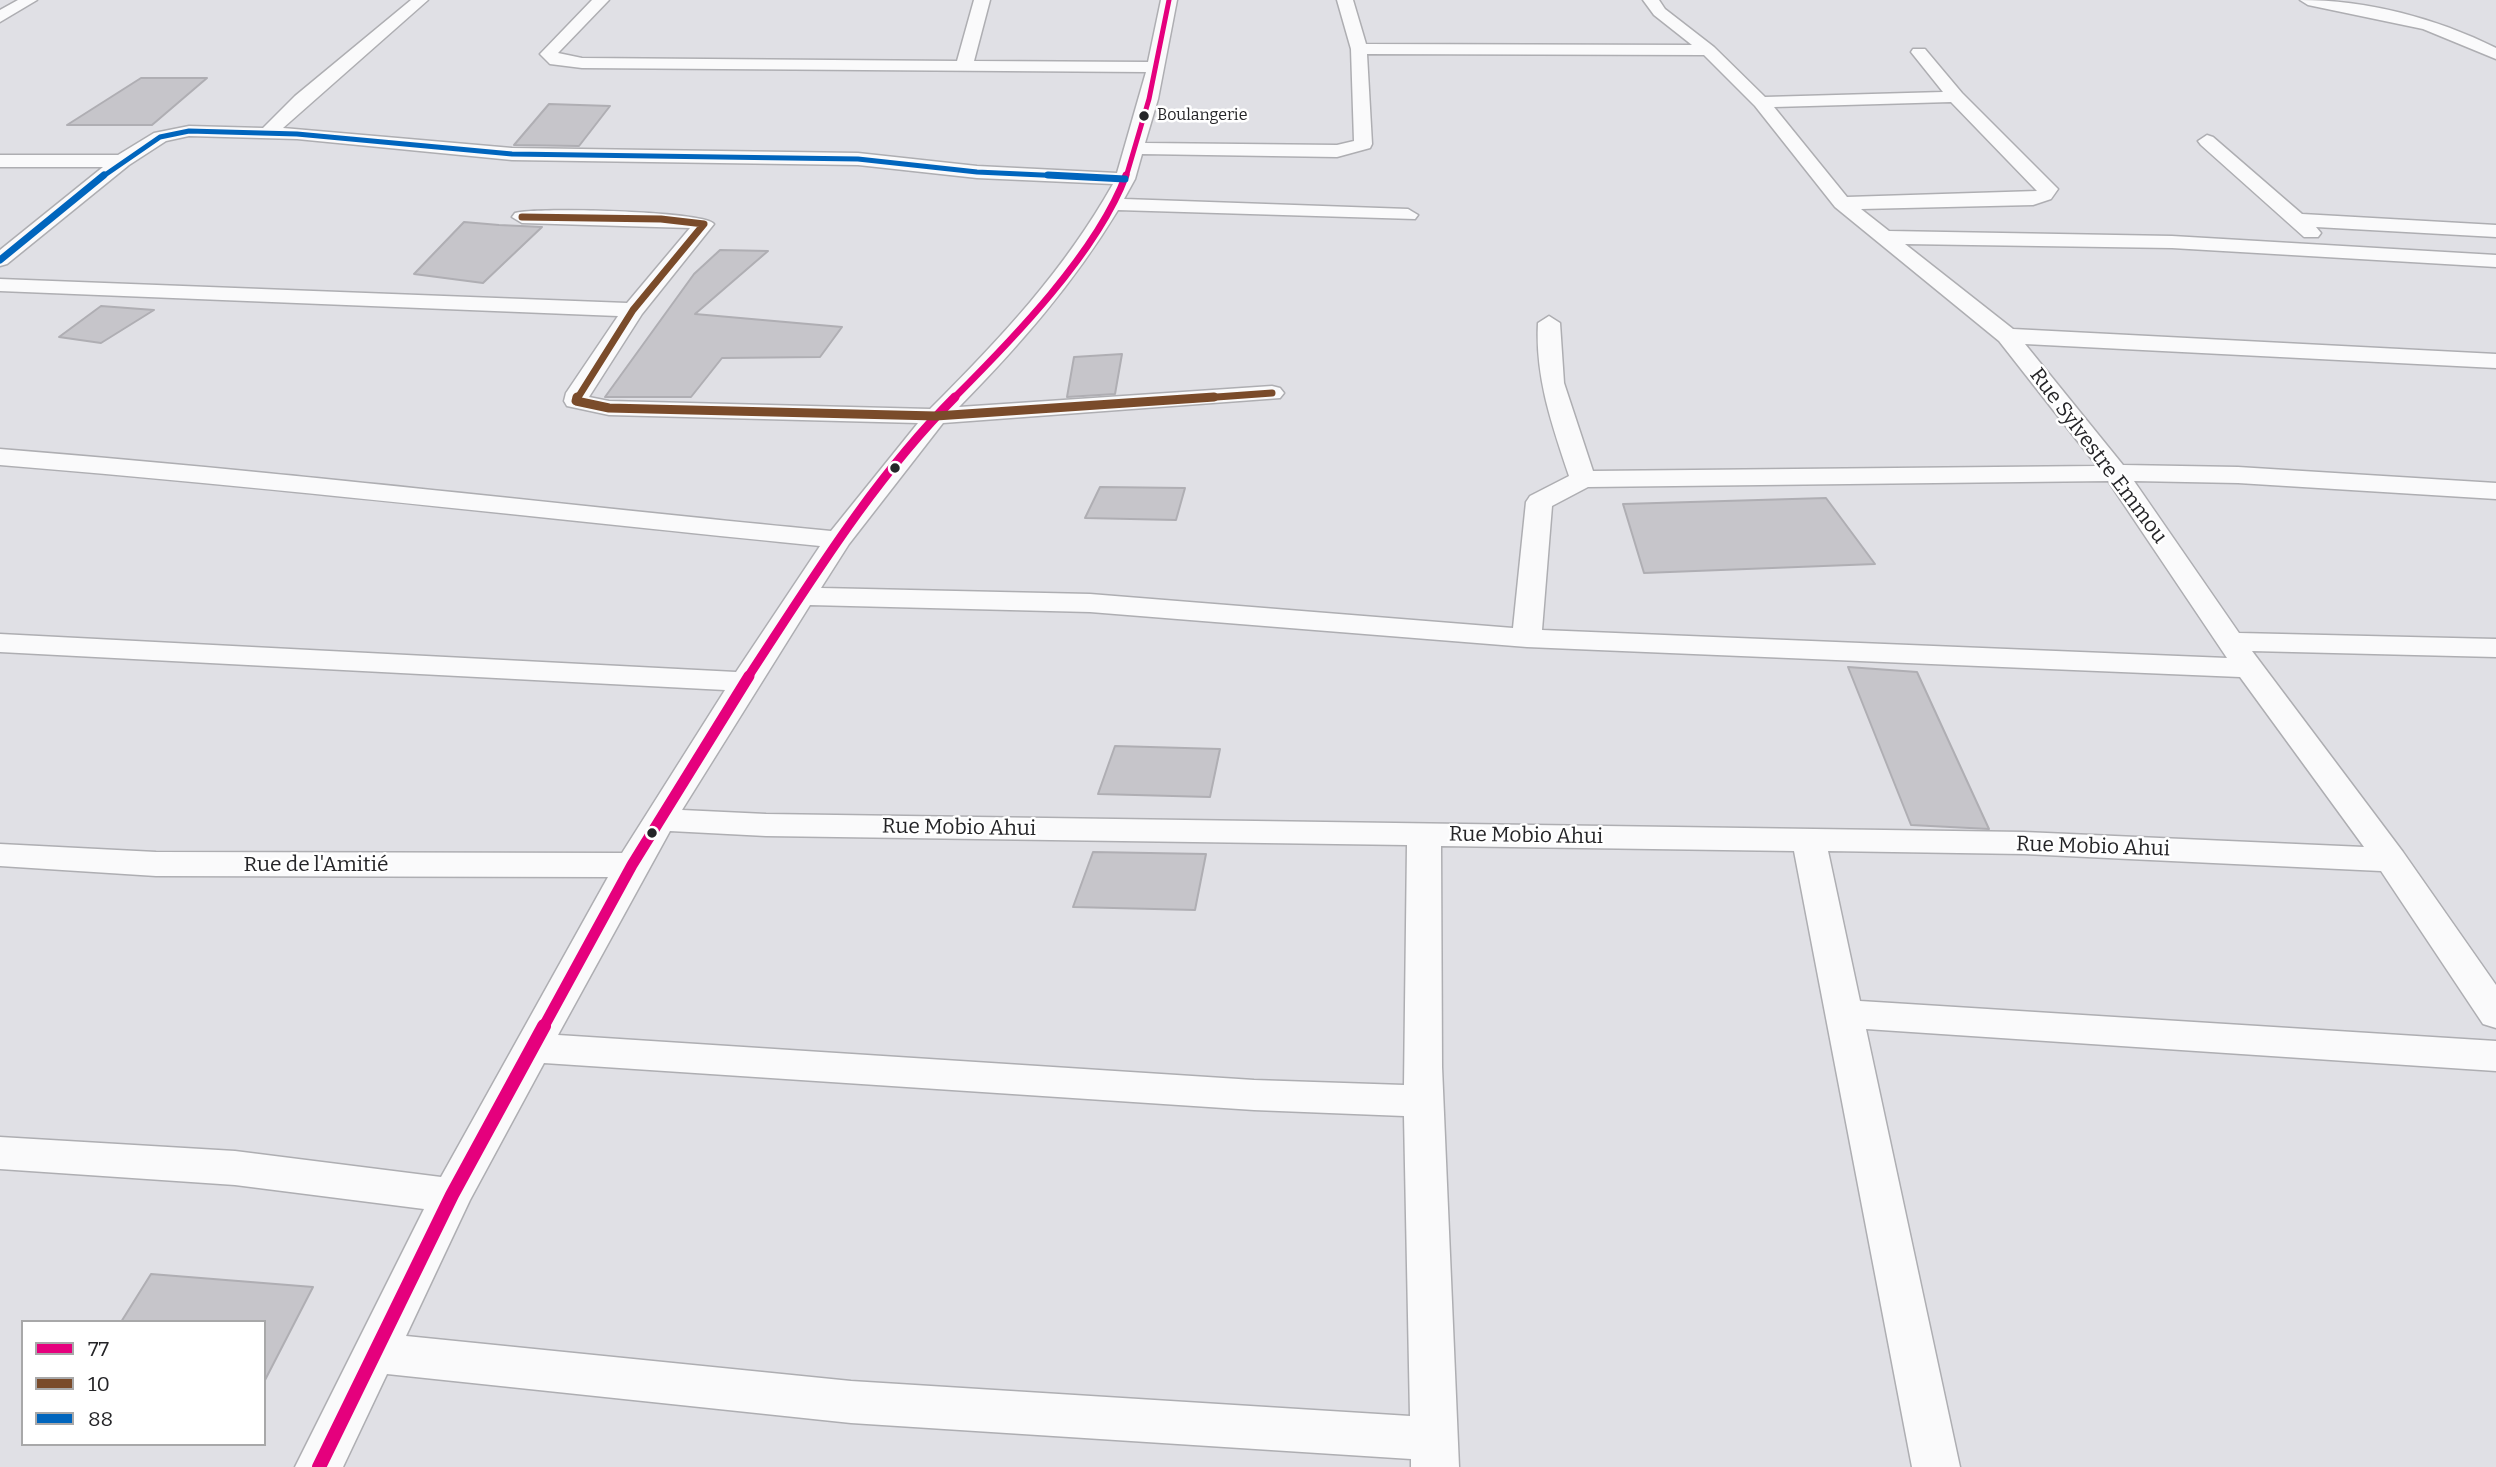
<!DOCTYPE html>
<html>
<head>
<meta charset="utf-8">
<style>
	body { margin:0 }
	#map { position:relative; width:2496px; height:1467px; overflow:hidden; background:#e0e0e5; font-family:Bitter,serif }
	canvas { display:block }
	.legend { position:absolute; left:21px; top:1320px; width:245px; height:126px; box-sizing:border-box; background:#fff; border:2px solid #a8a8a9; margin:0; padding:9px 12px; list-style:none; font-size:21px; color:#252528 }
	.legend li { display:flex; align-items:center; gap:14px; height:35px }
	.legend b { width:35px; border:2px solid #a8a8a9 }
</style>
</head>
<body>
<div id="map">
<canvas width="2496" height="1467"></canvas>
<ul class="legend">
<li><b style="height:9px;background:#e5007d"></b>77</li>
<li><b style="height:9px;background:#7a4b2a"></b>10</li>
<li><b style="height:9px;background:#0065bd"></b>88</li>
</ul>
</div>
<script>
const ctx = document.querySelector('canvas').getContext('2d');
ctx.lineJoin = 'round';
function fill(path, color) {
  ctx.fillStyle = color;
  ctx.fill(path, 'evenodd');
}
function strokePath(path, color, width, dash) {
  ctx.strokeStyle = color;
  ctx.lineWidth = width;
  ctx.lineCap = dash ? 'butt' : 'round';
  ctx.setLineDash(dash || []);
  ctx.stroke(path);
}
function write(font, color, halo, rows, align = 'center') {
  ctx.font = font + ' Bitter,serif';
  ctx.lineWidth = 5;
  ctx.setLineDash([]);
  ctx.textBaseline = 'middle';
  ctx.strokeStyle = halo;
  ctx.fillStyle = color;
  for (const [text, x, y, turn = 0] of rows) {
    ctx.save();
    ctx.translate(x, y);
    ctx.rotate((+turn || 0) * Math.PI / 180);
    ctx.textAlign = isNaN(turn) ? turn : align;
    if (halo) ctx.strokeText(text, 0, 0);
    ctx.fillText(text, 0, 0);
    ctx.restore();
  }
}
const building = new Path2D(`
	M141 78H207L152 125H67Z
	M549 104 610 106 579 146 514 145Z
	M464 222 499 225 542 227 483 283 414 274Z
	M720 250 768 251 695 314 842 327 820 357 722 358 691 397H605L694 274Z
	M101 306 154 310 101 343 59 337Z
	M1122 354 1115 394 1067 397 1074 357Z
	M1100 487 1185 488 1176 520 1085 518Z
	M1826 498 1875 564 1644 573 1623 504Z
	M1848 667 1917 672 1989 829 1911 825Z
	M1115 746 1220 749 1210 797 1098 794Z
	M1093 852 1206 854 1195 910 1073 907Z
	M151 1274 313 1287 264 1382V1322H121Z`);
fill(building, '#c6c5ca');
strokePath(building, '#afaeb3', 2);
const minor = new Path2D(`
	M18 0H37L0 22V10Z
	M411 0H428L283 128 512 148 858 153 977 166 1117 173 1146 72 582 68 550 64 540 54 592 0H609L558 53 582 58 957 61 974 0H990L974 61 1148 62 1161 0H1177L1158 99 1145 143 1337 145 1354 141 1351 49 1337 0H1353L1366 44 1692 45 1654 15 1643 0H1659L1665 9 1714 47 1765 97 1943 92 1911 52 1913 49H1925L1962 93 2058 189 2051 199 2033 205 1861 209 1889 231 2172 236 2496 255V267L2172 248 1905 244 2013 329 2496 354V368L2025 344 2123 465 2238 467 2496 483V499L2238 483 2134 481 2239 633 2496 639V657L2252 651 2403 852 2496 985V1028L2483 1024 2381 871 2024 854 1828 851 1860 1001 2496 1041V1071L1866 1029 1960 1467H1912L1794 851 1441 846 1442 1067 1459 1467H1411V1459L851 1423 387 1374 343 1467H295L424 1209 235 1185 0 1169V1137L235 1151 441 1177 608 877 156 876 0 866V844L156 852 622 853 725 690 0 652V634L736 672 820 546C547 519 274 487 0 465V449C277 471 554 504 831 531L918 423 609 415 567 406 564 401 566 393 618 316 0 291V279L627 303 690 228 522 223 512 217 515 213C537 207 705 211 714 224L642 314 589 397 609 401 930 409C1000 339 1064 271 1113 184L977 178 858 165 512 160 297 139 189 136 166 141 129 165 7 264 0 266V250L103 167H0V155H118L154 133 189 126 263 128 295 96ZM1367 54 1704 55 1755 106 1835 207 1999 341 2097 466 1593 471 1564 383 1560 323 1549 316 1538 323C1535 377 1552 425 1569 476L1530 496 1526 502 1513 628 1090 594 821 588 849 544 943 423 1280 398 1284 393 1280 388 1272 386 959 407C1019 346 1073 284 1118 210L1415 219 1418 215 1408 209 1124 199 1135 179 1142 154 1337 157 1370 148 1372 144ZM1951 102 2037 191 1847 197 1774 107ZM2108 481 2227 658 1542 630 1552 506 1588 487ZM810 605 1090 612 1527 647 2240 677 2364 847 2024 832 766 814 682 810ZM670 831 766 836 1407 845 1404 1085 1254 1080 558 1035ZM544 1063 1254 1110 1404 1116 1410 1416 851 1381 406 1336 470 1200Z
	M2300 0C2367 0 2436 18 2496 48V59L2423 29 2308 5Z
	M2207 135 2213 137 2302 214 2496 225V237L2316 227 2321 233 2318 237H2304L2201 145 2198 141Z`);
strokePath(minor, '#aeaeb2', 3);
fill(minor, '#fafafb');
strokePath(new Path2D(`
	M1126 177 1149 99 1169 0`), '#e5007d', 5);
strokePath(new Path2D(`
	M953 399C1012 340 1097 253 1126 175`), '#e5007d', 7);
strokePath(new Path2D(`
	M748 677C811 581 873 479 955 397`), '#e5007d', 9);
strokePath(new Path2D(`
	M543 1028 632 865 749 676`), '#e5007d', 11);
strokePath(new Path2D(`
	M319 1467 452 1195 544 1026`), '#e5007d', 14);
strokePath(new Path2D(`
	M522 217 661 219 704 224 633 310 577 399
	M1189 399 1272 393`), '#7a4b2a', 7);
strokePath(new Path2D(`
	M577 397 576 401 609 408 936 416 1214 397`), '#7a4b2a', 9);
strokePath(new Path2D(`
	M102 177 160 137 189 131 297 134 512 154 858 159 977 172 1085 177`), '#0065bd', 5);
strokePath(new Path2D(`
	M1048 175 1125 179
	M0 260 104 175`), '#0065bd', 7);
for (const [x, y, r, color] of [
	[1144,116,6,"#252528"],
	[895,468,6,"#252528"],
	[652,833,6,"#252528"]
]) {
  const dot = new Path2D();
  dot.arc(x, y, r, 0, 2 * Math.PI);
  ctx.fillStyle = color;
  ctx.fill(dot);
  strokePath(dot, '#fff', 2.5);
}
write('16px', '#252528', '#fff', [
	["Boulangerie",1157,116]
], 'left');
write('21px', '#252528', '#fff', [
	["Rue Sylvestre Emmou",2098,456,53],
	["Rue Mobio Ahui",959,828,1],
	["Rue Mobio Ahui",1526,836,1],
	["Rue Mobio Ahui",2093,847,2],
	["Rue de l'Amitié",316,865]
]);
</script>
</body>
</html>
